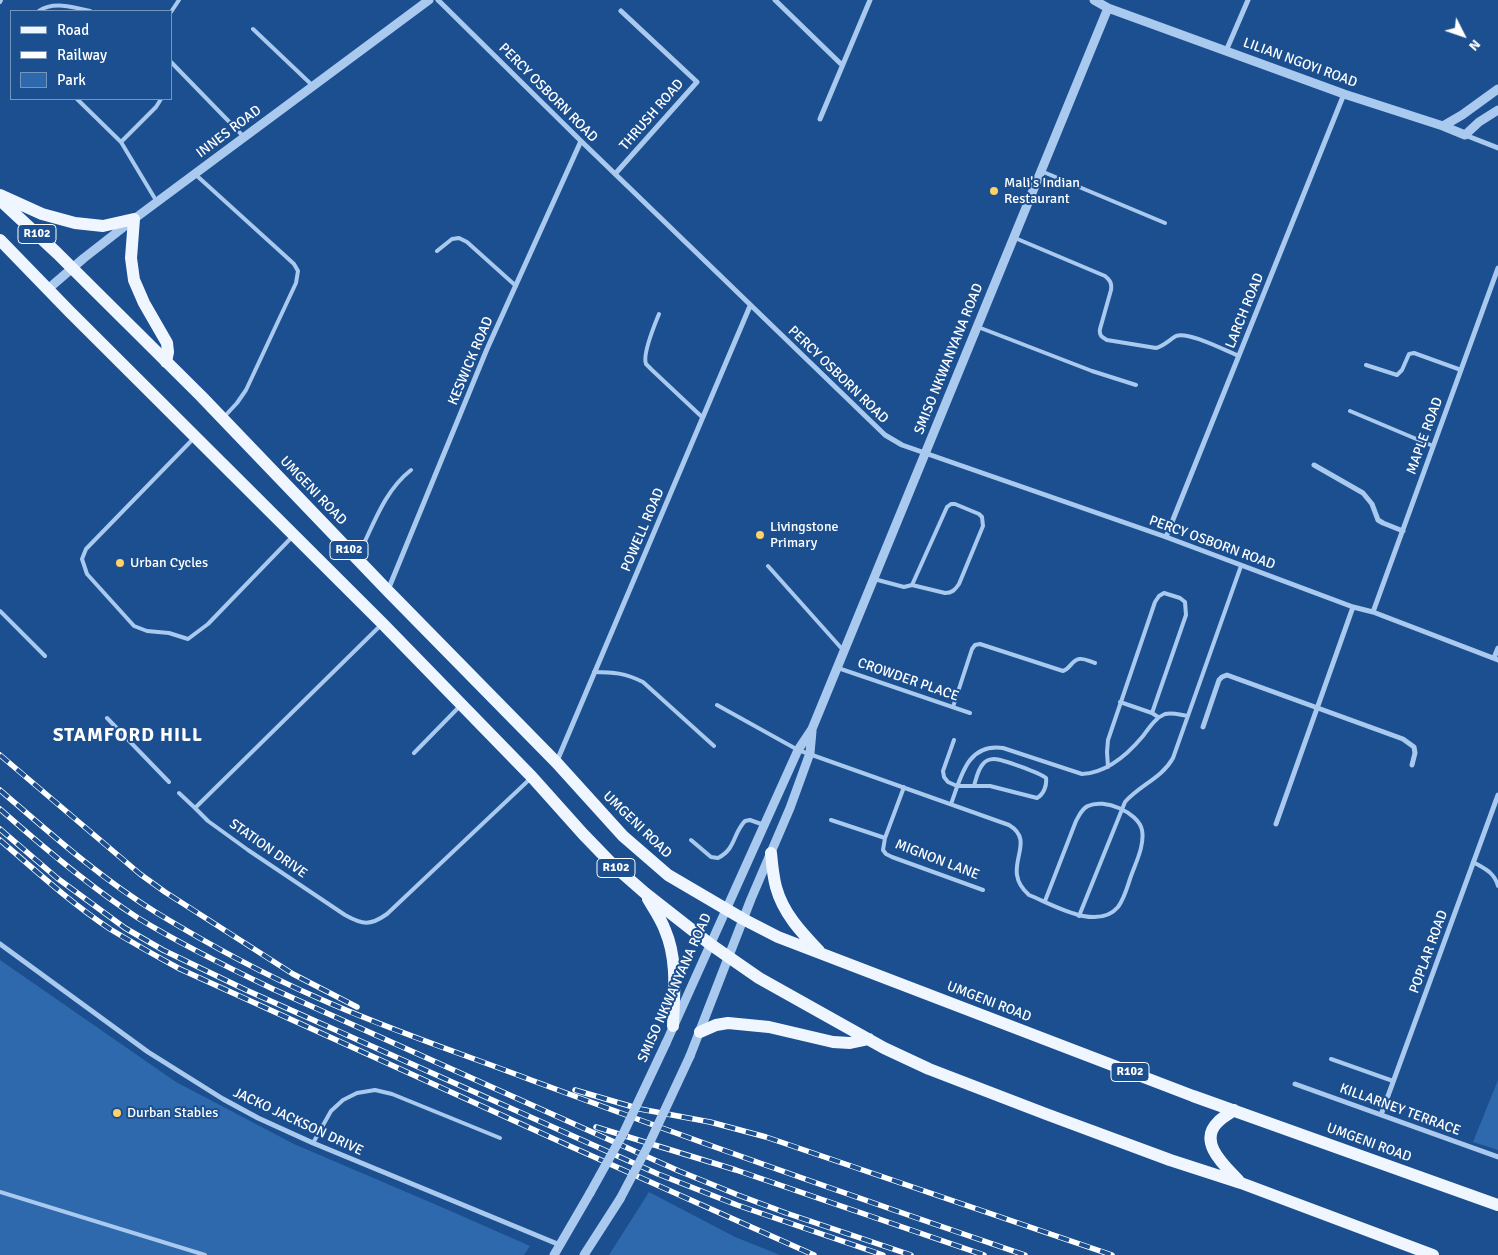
<!DOCTYPE html>
<html>
<head>
<meta charset="utf-8">
<style>
	body { margin:0 }
	#map { position:relative; width:1498px; height:1255px; overflow:hidden; background:#1b4f8f; font-family:Signika,sans-serif }
	canvas { display:block }
	.legend { position:absolute; left:10px; top:10px; width:162px; height:90px; box-sizing:border-box; background:#1b4f8f; border:1px solid #7695bc; margin:0; padding:6px 9px; list-style:none; font-size:15px; color:#fff }
	.legend li { display:flex; align-items:center; gap:10px; height:25px }
	.legend b { width:25px; border:1px solid #7695bc }
	.north { position:absolute; left:1438px; top:10px; width:50px; height:50px; -webkit-text-stroke:4px #1b4f8f; paint-order:stroke; rotate:131deg; font-size:14px; font-weight:700; line-height:20px; text-align:center; color:#fff }
	.north::after { content:''; display:block; margin:auto; width:18px; height:22px; background:#fff; clip-path:polygon(50% 0,100% 100%,50% 72%,0 100%) }
</style>
</head>
<body>
<div id="map">
<canvas width="1498" height="1255"></canvas>
<ul class="legend">
<li><b style="height:6px;background:#f0f6ff"></b>Road</li>
<li><b style="height:6px;background:#fff"></b>Railway</li>
<li><b style="height:14px;background:#2e69ad"></b>Park</li>
</ul>
<div class="north">N</div>
</div>
<script>
const ctx = document.querySelector('canvas').getContext('2d');
ctx.lineJoin = 'round';
function fill(path, color) {
  ctx.fillStyle = color;
  ctx.fill(path, 'evenodd');
}
function strokePath(path, color, width, dash) {
  ctx.strokeStyle = color;
  ctx.lineWidth = width;
  ctx.lineCap = dash ? 'butt' : 'round';
  ctx.setLineDash(dash || []);
  ctx.stroke(path);
}
function write(font, color, halo, rows, align = 'center') {
  ctx.font = font + ' Signika,sans-serif';
  ctx.lineWidth = 4;
  ctx.setLineDash([]);
  ctx.textBaseline = 'middle';
  ctx.strokeStyle = halo;
  ctx.fillStyle = color;
  for (const [text, x, y, turn = 0] of rows) {
    ctx.save();
    ctx.translate(x, y);
    ctx.rotate((+turn || 0) * Math.PI / 180);
    ctx.textAlign = isNaN(turn) ? turn : align;
    if (halo) ctx.strokeText(text, 0, 0);
    ctx.fillText(text, 0, 0);
    ctx.restore();
  }
}
fill(new Path2D(`
	M0 960 176 1082 294 1144 446 1209 530 1246 524 1255H0Z
	M1498 1080V1150L1473 1142Z
	M649 1192 735 1237 780 1255H609Z`), '#2e69ad');
strokePath(new Path2D(`
	M0 2 1 0
	M39 11C53 1 74 7 90 11
	M171 12 179 0
	M253 29 313 86
	M171 62 243 136
	M77 99 121 142 157 202
	M121 142 156 107 161 99
	M1041 171 1165 223
	M196 175 282 253 294 264 298 271 296 283 246 390 237 403 224 417
	M1015 238 1105 276C1110 280 1112 283 1111 290L1100 329C1099 336 1102 337 1107 340L1156 348C1164 346 1169 340 1176 336 1188 331 1226 351 1239 356
	M437 251 452 239 459 238 467 242 516 286
	M659 314C655 324 642 354 646 364 648 366 650 368 652 370L702 417
	M978 327 1092 371 1136 385
	M1366 365 1397 375 1402 370 1409 354 1414 353 1461 370
	M1350 411 1433 446
	M194 438 86 549 82 559 87 574 134 626 147 631 169 633 188 639 208 624 292 537
	M358 556C373 526 384 491 411 470
	M768 566 843 650
	M874 579 904 587 912 585 945 593C952 593 955 590 959 584L983 526 982 517 979 514 955 504H951L947 507 912 585
	M0 611 45 656
	M381 625 195 808 208 821 248 850 345 915C363 925 370 926 387 914L531 778
	M838 668 970 713
	M594 672C613 672 625 673 643 682L714 746
	M1120 702 1152 713 1158 717
	M717 705 798 750 1009 825C1039 843 998 868 1029 895 1052 904 1097 932 1118 907 1124 899 1127 888 1130 879 1135 864 1145 846 1142 830 1138 812 1104 798 1088 806 1082 808 1079 816 1076 821L1045 901
	M953 707 972 649 975 645 980 644 1063 671C1070 669 1072 660 1079 659 1084 658 1091 662 1095 663
	M107 718 169 782
	M954 740 943 771 944 777 948 782 957 786H990L1037 798C1044 794 1047 785 1046 778 1040 773 1002 759 994 759 990 759 985 761 983 764 978 769 976 779 974 786
	M414 753 460 706
	M1108 767 1107 752 1108 740 1155 602 1159 596 1164 593 1180 598 1185 602 1186 615 1152 713
	M904 787 885 838 883 850 886 854 892 857 983 890
	M179 793 195 808
	M951 804C961 777 967 743 1003 748L1082 774C1106 773 1128 754 1143 736 1149 728 1155 718 1165 714 1173 712 1180 715 1188 716
	M831 820 885 838
	M691 840 711 857 718 858C736 849 733 833 745 821L750 820 764 825
	M1473 862C1485 869 1494 872 1498 886
	M1079 916 1125 802C1140 785 1162 778 1173 758L1241 566
	M1331 1059 1393 1081
	M313 1143 331 1111 343 1100 357 1093 375 1090 392 1094 500 1138
	M0 1192 205 1255`), '#a9c9ee', 4);
strokePath(new Path2D(`
	M438 0 581 141 885 435 902 445 1166 537 1353 607 1373 612 1498 660
	M775 0 842 65
	M1226 51 1248 0
	M820 119 870 0
	M1465 135 1498 148
	M615 174 697 82 621 11
	M1314 465 1363 493 1372 504 1378 520 1383 523 1403 531
	M1166 537 1344 94
	M388 590 487 349 581 141
	M1373 612 1498 268
	M1494 658 1498 648
	M1203 727 1219 680 1222 677 1227 675 1403 739 1414 747 1415 753 1412 765
	M557 761 750 306
	M1276 824 1353 607
	M0 944 148 1052 223 1099 258 1118 313 1143 560 1245
	M1295 1084 1498 1157
	M1381 1115 1498 795`), '#a9c9ee', 5);
strokePath(new Path2D(`
	M1094 0 1108 8 1344 94 1443 126 1465 135 1479 122 1498 110
	M1443 126 1462 115 1498 89
	M48 289 84 258 134 219 429 0
	M666 1043 798 750 812 729 1108 8
	M690 1056 751 899 790 808 810 753 812 731
	M554 1255 590 1193
	M584 1255 620 1199`), '#a9c9ee', 9);
strokePath(new Path2D(`
	M0 195 42 214 75 223 103 226 134 219 131 258 134 280 144 303 167 343 168 352 166 362
	M0 200 57 253 201 396 388 591 556 762 623 836 668 875 743 919 778 937 1193 1096 1498 1205
	M0 240 69 311 382 623 532 777 583 834 613 865 645 893 710 944 759 978 884 1048 929 1069 1046 1114 1170 1160 1241 1183 1433 1255
	M771 853C772 864 773 876 776 887 783 913 801 932 819 951
	M648 899C654 909 661 919 665 930 678 960 674 994 673 1026
	M700 1032 716 1025 728 1023 769 1027 833 1042 850 1043 869 1039
	M1234 1110C1229 1114 1223 1117 1218 1122 1197 1142 1225 1166 1239 1181`), '#f0f6ff', 12);
const rail = new Path2D(`
	M0 755 140 874 165 892 293 974 357 1007
	M0 790C50 833 100 878 157 913 208 944 263 974 318 998 387 1029 460 1053 531 1080 695 1141 860 1199 1025 1255
	M0 809C44 848 89 886 138 918 182 945 227 967 273 989L679 1171 738 1195 786 1213 911 1255
	M0 829 57 878 125 928 163 950 246 990 658 1174 737 1205 883 1255
	M0 840C36 871 71 903 110 929 133 943 156 956 180 969L574 1148 814 1255
	M575 1090 640 1109 710 1122 766 1137 1112 1255
	M596 1127 736 1170 984 1255`);
strokePath(rail, '#fff', 5.5);
strokePath(rail, '#1b4f8f', 4, [11]);
strokePath(new Path2D(`
	M590 1193 624 1132 666 1043
	M620 1199 649 1144 690 1056`), '#a9c9ee', 9);
for (const [x, y, r, color] of [
	[994,191,5,"#ffd166"],
	[760,535,5,"#ffd166"],
	[120,563,5,"#ffd166"],
	[117,1113,5,"#ffd166"]
]) {
  const dot = new Path2D();
  dot.arc(x, y, r, 0, 2 * Math.PI);
  ctx.fillStyle = color;
  ctx.fill(dot);
  strokePath(dot, '#1b4f8f', 2);
}
for (const [x, y, w] of [
	[37,234,38],
	[349,550,38],
	[616,868,38],
	[1130,1072,38]
]) {
  const box = new Path2D();
  box.roundRect(x - w / 2, y - 9.5, w, 19, 4);
  ctx.fillStyle = '#1b4f8f';
  ctx.fill(box);
  strokePath(box, '#fff', 1);
}
write('bold 12px', '#fff', null, [
	["R102",37,234],
	["R102",349,550],
	["R102",616,868],
	["R102",1130,1072]
]);
write('14px', '#fff', '#1b4f8f', [
	["LILIAN NGOYI ROAD",1300,63,20],
	["PERCY OSBORN ROAD",548,93,45],
	["THRUSH ROAD",652,115,-49],
	["INNES ROAD",229,132,-37],
	["LARCH ROAD",1245,311,-68],
	["SMISO NKWANYANA ROAD",949,359,-68],
	["KESWICK ROAD",471,361,-67],
	["PERCY OSBORN ROAD",838,375,44],
	["MAPLE ROAD",1425,436,-70],
	["UMGENI ROAD",313,491,46],
	["POWELL ROAD",643,530,-67],
	["PERCY OSBORN ROAD",1212,543,20],
	["CROWDER PLACE",908,680,19],
	["UMGENI ROAD",637,825,44],
	["STATION DRIVE",268,849,35],
	["MIGNON LANE",937,860,21],
	["POPLAR ROAD",1429,952,-70],
	["SMISO NKWANYANA ROAD",675,988,-66],
	["UMGENI ROAD",989,1002,21],
	["KILLARNEY TERRACE",1400,1110,20],
	["JACKO JACKSON DRIVE",298,1122,25],
	["UMGENI ROAD",1369,1143,20]
]);
write('14px', '#fff', '#1b4f8f', [
	["Mali's Indian",1004,183],
	["Restaurant",1004,199],
	["Livingstone",770,527],
	["Primary",770,543],
	["Urban Cycles",130,563],
	["Durban Stables",127,1113]
], 'left');
ctx.letterSpacing = '1px';
write('bold 19px', '#fff', '#1b4f8f', [
	["STAMFORD HILL",128,736]
]);
ctx.letterSpacing = '0px';
</script>
</body>
</html>
